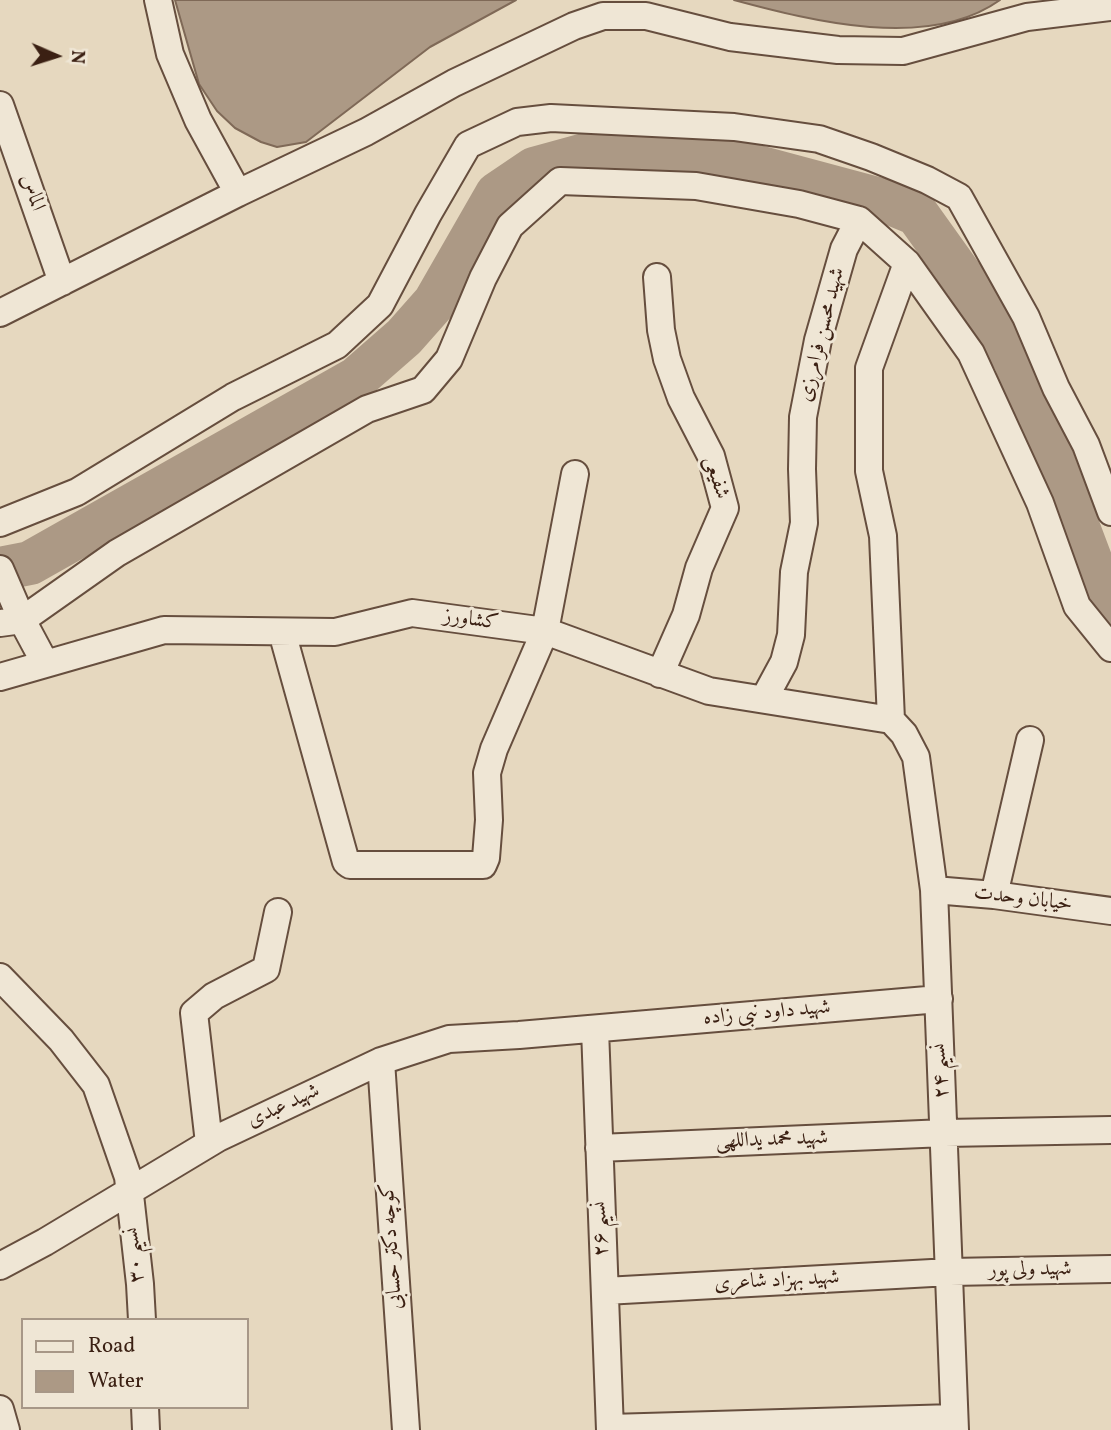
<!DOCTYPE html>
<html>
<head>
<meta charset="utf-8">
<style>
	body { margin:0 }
	#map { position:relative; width:1111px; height:1430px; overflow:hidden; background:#e6d8bf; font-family:Vollkorn,serif }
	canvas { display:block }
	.legend { position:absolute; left:21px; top:1318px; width:228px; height:91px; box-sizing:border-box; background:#efe6d5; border:2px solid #a79787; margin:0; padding:9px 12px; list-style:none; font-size:21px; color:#3b2013 }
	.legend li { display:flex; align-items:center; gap:14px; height:35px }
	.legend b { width:35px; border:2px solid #a79787 }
	.north { position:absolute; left:21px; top:21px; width:70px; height:70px; -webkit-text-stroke:5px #efe6d5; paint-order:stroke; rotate:93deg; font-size:19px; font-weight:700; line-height:28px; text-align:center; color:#3b2013 }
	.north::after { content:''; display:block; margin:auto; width:24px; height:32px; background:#3b2013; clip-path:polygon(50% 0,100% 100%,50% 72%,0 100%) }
</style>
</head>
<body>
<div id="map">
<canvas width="1111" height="1430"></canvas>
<ul class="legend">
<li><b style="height:9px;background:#efe6d5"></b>Road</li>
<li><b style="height:19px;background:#ac9985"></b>Water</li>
</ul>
<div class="north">N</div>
</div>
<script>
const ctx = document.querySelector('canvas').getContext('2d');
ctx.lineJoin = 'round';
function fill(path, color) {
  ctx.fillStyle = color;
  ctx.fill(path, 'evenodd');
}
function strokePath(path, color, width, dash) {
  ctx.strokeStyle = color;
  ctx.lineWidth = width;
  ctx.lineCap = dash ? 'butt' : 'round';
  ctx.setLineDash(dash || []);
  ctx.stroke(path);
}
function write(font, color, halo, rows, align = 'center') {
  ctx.font = font + ' Vollkorn,Amiri,serif';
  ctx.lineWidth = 6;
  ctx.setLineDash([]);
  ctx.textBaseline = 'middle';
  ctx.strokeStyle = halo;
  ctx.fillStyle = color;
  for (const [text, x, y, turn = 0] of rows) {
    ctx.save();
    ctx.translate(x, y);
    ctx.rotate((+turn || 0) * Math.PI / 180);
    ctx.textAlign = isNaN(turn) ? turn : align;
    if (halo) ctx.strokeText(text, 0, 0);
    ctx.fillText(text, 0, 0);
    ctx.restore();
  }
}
const water = new Path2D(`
	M175 0H516L430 47 306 142 277 147 261 142 235 128 217 111 199 84Z
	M734 0H1000C929 51 812 21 734 0Z`);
fill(water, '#ac9985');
strokePath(water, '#7f6957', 2);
strokePath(new Path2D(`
	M0 569 30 563 356 379 404 337 435 302 497 194 534 169 585 155 709 154 888 202 917 214 967 284 1015 360 1111 615`), '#ac9985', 44);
const minor = new Path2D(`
	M158 0 170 54 198 120 238 193
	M0 105 62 282
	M657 277 661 330 667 359 681 398 711 456 725 508 699 568 686 615 660 674
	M0 313 238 193 366 132 454 83 574 26 603 16H646L730 37 838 50 903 51 1027 17 1111 7
	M0 523 77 492 233 397 337 345 380 305 428 214 468 145 517 122 551 118 734 127 819 139 871 157 927 180 959 197 1026 317 1056 388 1086 445 1111 512
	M0 569 22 620 45 663
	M0 623 22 620 117 553 367 409 423 390 449 359 483 278 510 226 560 181 696 186 799 204 859 220 907 263 971 353 1040 503 1077 606 1111 648
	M282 632 346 862 350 865H483L486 858 489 820 487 773 494 749 545 631 575 474
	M0 677 164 630 335 632 412 613 545 631 709 691 891 720
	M764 699 784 662 791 635 794 572 804 523 802 469 803 417 818 340 844 249 859 220
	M891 720 904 734 916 757 934 890 955 1430
	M891 720 883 536 869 471V368L907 263
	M934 890 994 895 1111 911
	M994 895 1030 740
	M0 977 61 1040 96 1085 128 1177 140 1284 142 1320
	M595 1029 610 1430
	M381 1061 406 1430
	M209 1143 194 1013 214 996 266 969 278 912
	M599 1148 945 1133 1111 1130
	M0 1266 45 1242 218 1138 381 1061 449 1039 519 1035 939 999
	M605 1291 950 1272 1111 1269
	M145 1407 146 1430
	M0 1409 6 1430
	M610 1428 954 1418`);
strokePath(minor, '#664e3e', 30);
strokePath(minor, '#efe6d5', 26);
write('21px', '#3b2013', '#efe6d5', [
	["الماس",31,193,71],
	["شهید محسن فرامرزی",823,335,-76],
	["شفیعی",715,478,73],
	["کشاورز",471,621,8],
	["خیابان وحدت",1023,900,7],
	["شهید داود نبی زاده",767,1014,-5],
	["نسیم ۲۴",942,1071,-93],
	["شهید عبدی",284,1107,-25],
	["شهید محمد یداللهی",772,1141,-2],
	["نسیم ۲۶",602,1229,-92],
	["کوچه دکتر حسابی",393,1246,-94],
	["نسیم ۳۰",136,1255,-96],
	["شهید ولی پور",1030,1271,-1],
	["شهید بهزاد شاعری",777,1282,-3]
]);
</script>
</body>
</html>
